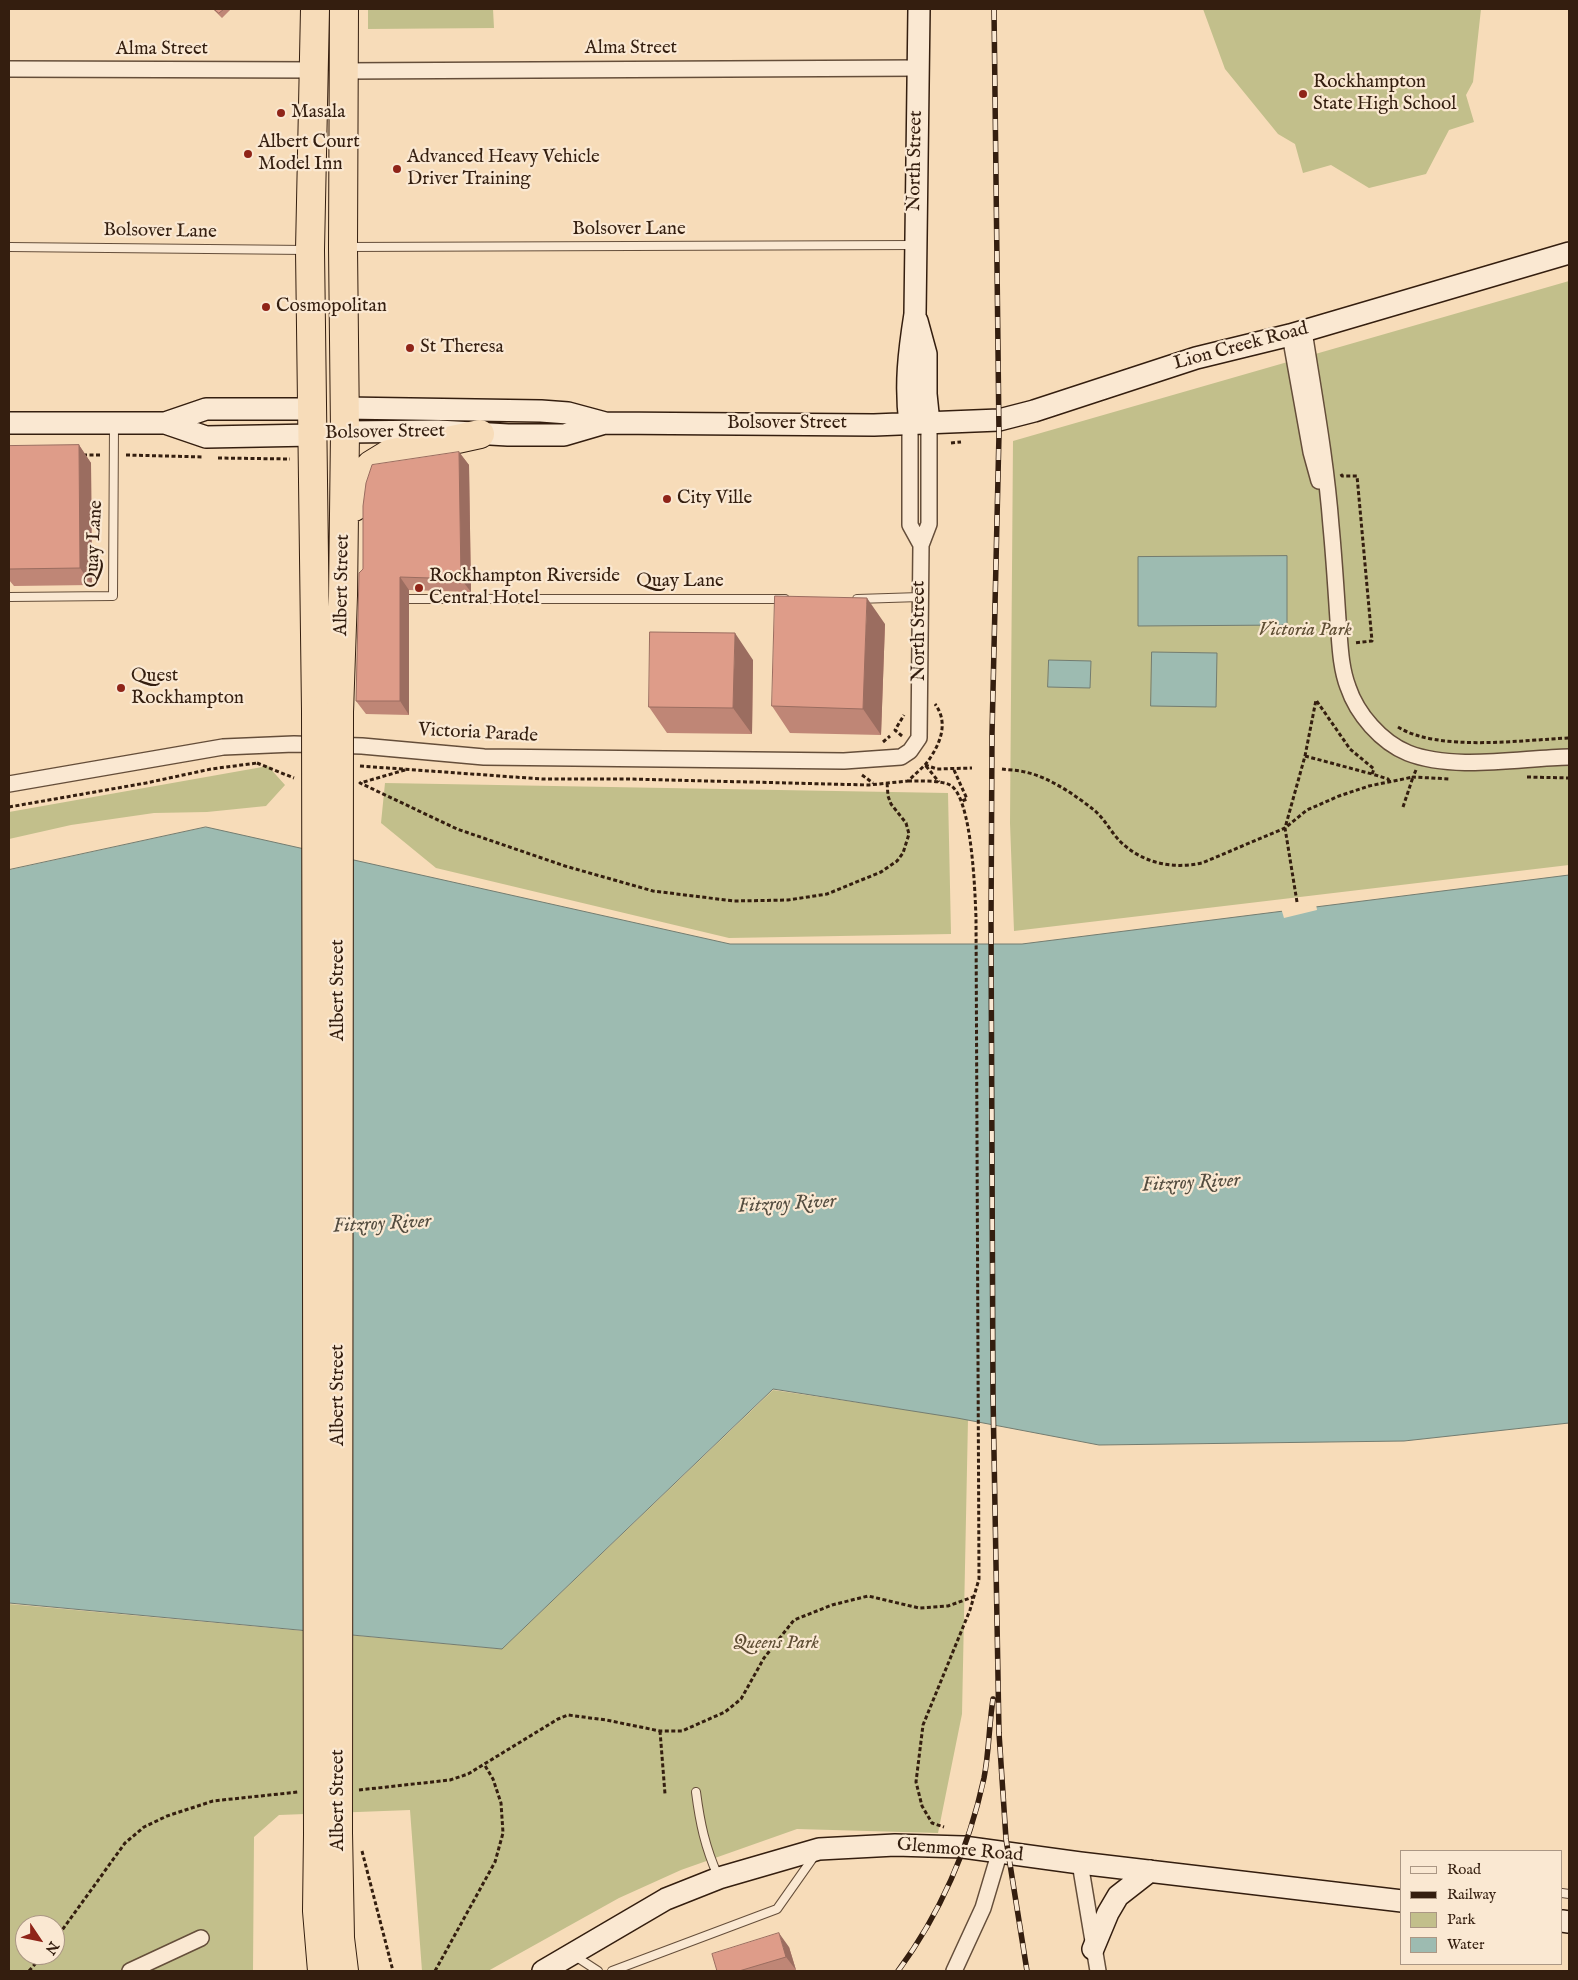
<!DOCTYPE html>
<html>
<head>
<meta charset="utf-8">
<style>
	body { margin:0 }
	#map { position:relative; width:1578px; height:1980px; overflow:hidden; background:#f7dcb9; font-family:"IM FELL English",serif }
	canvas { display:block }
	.frame { position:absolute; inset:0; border:10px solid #341e0f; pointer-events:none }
	.legend { position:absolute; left:1400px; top:1850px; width:162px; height:115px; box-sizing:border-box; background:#fae8d2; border:1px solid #ab9784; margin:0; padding:6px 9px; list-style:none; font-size:15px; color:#341e0f }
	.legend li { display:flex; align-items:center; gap:10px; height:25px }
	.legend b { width:25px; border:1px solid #ab9784 }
	.north { position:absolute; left:15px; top:1915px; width:50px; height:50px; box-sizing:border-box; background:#fae8d2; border:1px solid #ab9784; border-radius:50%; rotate:124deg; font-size:14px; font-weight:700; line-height:20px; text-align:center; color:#341e0f }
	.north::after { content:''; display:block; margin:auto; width:18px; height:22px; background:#8f2418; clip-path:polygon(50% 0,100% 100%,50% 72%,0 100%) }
</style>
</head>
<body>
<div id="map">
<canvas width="1578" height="1980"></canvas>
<div class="frame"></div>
<ul class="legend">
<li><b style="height:6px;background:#fae8d2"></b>Road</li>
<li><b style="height:6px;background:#341e0f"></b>Railway</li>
<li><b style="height:14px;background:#c2bf8b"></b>Park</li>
<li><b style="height:14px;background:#9dbbb1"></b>Water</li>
</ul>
<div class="north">N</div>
</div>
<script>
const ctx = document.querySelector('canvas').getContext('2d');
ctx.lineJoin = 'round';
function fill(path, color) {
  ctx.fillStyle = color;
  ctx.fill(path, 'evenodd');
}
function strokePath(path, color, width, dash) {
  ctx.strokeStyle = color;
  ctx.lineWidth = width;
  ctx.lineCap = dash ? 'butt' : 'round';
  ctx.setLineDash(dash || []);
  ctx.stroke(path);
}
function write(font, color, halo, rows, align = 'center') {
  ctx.font = font + ' "IM FELL English",serif';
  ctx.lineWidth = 4.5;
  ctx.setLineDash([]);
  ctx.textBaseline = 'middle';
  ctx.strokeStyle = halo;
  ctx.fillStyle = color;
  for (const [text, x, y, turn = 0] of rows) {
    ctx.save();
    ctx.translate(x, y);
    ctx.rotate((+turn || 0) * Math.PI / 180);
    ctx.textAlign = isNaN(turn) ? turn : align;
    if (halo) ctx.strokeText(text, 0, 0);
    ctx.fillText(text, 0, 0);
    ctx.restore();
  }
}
fill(new Path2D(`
	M368 9H493L494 28 368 29Z
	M1203 9H1481L1473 82 1466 95 1474 122 1449 130 1426 174 1369 188 1331 165 1303 173 1295 144 1278 134 1225 69Z
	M1569 281V865L1014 931 1010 823 1013 441Z
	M268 766 285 785 266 806 207 812 154 813 71 825 9 839V812Z
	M385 783 948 793 951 934 729 938 436 868 381 823Z
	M773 1390 968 1419 962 1714 938 1833 797 1829 681 1870 619 1898 488 1971H422L410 1810 279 1815 254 1837 253 1971H9V1604L502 1649ZM25 1925H55V1955H25Z`), '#c2bf8b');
const water = new Path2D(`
	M1287 556V625L1138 626V557Z
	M1152 652 1217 653 1216 707 1151 706Z
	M1049 660 1091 661 1090 688 1048 687Z
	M206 827 730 944H1022L1569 875V1423L1404 1441 1099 1445 957 1418 773 1389 502 1649 9 1603V870Z`);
fill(water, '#9dbbb1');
strokePath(water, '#737c70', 1);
fill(new Path2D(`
	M1316 904 1317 910 1284 918 1281 908Z`), '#f7dcb9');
const lane = new Path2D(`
	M9 247 306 250
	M347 247 915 245
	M9 597 113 596 114 425
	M399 599H785
	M857 599 920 597
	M696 1792C700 1823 705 1847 718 1876
	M1562 1893 1569 1894
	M575 1956 598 1971
	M612 1971 777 1909 815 1855`);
const street = new Path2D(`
	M9 69 315 70
	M344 71 918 68
	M1304 331C1314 396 1326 460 1331 526 1334 557 1336 589 1338 620 1340 642 1340 666 1348 687 1357 714 1381 742 1408 753 1454 771 1520 758 1569 757
	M1290 335 1311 452 1319 481
	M910 424V525L921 545
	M9 784 223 747 294 744 362 746 484 757 844 761 901 757 910 751 919 738 921 545 929 524V423
	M1080 1863 1098 1971
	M130 1971 201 1938
	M954 1971 983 1908 1000 1851`);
const secondary = new Path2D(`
	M917 321 926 354V394L929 423
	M344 408 541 411 568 413 605 423 874 425 999 420 1034 411 1196 358 1290 335 1569 253
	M9 423H165L206 409H313
	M165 423 206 437 314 435
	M910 424C905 385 909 352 915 314L919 9
	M345 432 438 431 508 435H564L605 423
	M1562 1921 1569 1922
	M1093 1949 1108 1913 1118 1896 1150 1871
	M543 1971 666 1899 719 1878 819 1849 895 1845 963 1847 1080 1863 1402 1901`);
const highway = new Path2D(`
	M315 9 310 250 316 711
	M354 507 357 480 371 465 389 454 480 434
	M339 712 343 596 345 432 343 247 344 9
	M338 1832 340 1938 344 1971
	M318 1834 317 1911 322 1971`);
strokePath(lane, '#654e3a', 10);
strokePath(street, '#654e3a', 18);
strokePath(secondary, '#341e0f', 24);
strokePath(highway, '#341e0f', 30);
strokePath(new Path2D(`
	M951 443 961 442
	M83 455H102
	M126 455 204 457
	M218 458 290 459
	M1341 474 1342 476H1357L1372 641 1354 643
	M1398 727C1438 752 1522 740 1569 738
	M902 736 895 730 904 715
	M883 742 890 736
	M1305 756 1372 774
	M257 763 294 778
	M925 765C939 747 950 724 935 704
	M360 766 542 779H628L869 785 908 781 925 765 937 769 972 768
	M926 766 939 782
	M1002 769C1009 770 1017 770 1025 772 1049 777 1075 795 1094 810 1106 820 1112 835 1124 845 1146 864 1174 869 1202 863L1285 828 1307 810 1339 796 1369 786 1413 777
	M405 770 360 783 457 829 565 866 653 891 734 901 788 900 827 894 881 872 897 861 903 853 909 834 906 823 891 804 888 796 887 782
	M954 770 967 799 962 801
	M1416 770 1413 777 1450 779
	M862 775 873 783
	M1527 777 1569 778
	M908 781C918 781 941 780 950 785 972 797 975 892 976 918L979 1579 970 1610 923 1725 916 1782 922 1806 932 1823 944 1827
	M9 807 146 783 211 769 257 763
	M1403 807 1413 777
	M1297 902 1285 828 1305 756 1316 700 1350 749 1374 769 1372 774 1388 779 1389 781
	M660 1731 665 1794
	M359 1790 450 1780 468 1774 558 1719 568 1715 606 1720 660 1731H682L725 1712 741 1699 764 1658 794 1620 832 1605 868 1596 919 1608 948 1606 973 1597
	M362 1851 393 1971
	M55 1940 125 1843 144 1827 167 1816 213 1801 298 1792
	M29 1971 43 1955
	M435 1971 495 1862 503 1833 501 1803 493 1779 484 1764`), '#341e0f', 3, [4, 2.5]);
strokePath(lane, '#fae8d2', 8);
strokePath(street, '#fae8d2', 15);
strokePath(secondary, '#fae8d2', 21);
strokePath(highway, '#f7dcb9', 28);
const rail = new Path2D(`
	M994 9 999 434 992 734 991 924 993 1396 999 1733 1006 1839 1027 1971
	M898 1971C940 1914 969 1847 984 1778 989 1752 989 1725 993 1699`);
strokePath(rail, '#341e0f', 5.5);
strokePath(rail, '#fae8d2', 4, [11]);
const highwayBridge = new Path2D(`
	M316 711 318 1834
	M338 1832 339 712`);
strokePath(highwayBridge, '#341e0f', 30, []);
strokePath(highwayBridge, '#f7dcb9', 28);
fill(new Path2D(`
	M213 9H231L222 18Z
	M79 445 91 463 92 585 14 586 9 580V446Z
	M459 452 469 465 471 592 409 590V715L366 714 356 701 363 569Z
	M885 624 881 735 790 733 772 706Z
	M753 660 752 734 667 733 649 707Z
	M789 1947 796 1970 792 1971H717Z`), '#bf8676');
fill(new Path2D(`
	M79 445 91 463 92 585 80 568Z
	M459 452 469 465 471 592 461 579Z
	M400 577 409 590V715L400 701Z
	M867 598 885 624 881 735 863 709Z
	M735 633 753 660 752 734 733 708Z
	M779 1933 789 1947 796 1970 786 1957Z`), '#9b6d60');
const building = new Path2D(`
	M214 9H224L219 13Z
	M79 445 80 568 9 569V446Z
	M459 452 461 579 400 577V701H356L359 573 363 569V506L366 483 372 465Z
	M775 596 867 598 863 709 772 706Z
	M650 632 735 633 733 708 649 707Z
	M779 1933 786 1957 739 1971H717L712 1954Z`);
fill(building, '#de9c89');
strokePath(building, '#9b6d60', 1);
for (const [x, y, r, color] of [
	[1303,94,5,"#8f2418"],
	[281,113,5,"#8f2418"],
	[248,154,5,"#8f2418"],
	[397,169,5,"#8f2418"],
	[266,307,5,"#8f2418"],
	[410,348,5,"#8f2418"],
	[667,499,5,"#8f2418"],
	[419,588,5,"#8f2418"],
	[121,688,5,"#8f2418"]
]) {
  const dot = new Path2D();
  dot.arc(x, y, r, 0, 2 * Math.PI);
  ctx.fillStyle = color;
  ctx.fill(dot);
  strokePath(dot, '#fae8d2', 2);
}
write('19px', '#341e0f', '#fae8d2', [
	["Alma Street",631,49],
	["Alma Street",162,50],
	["North Street",916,161,-89],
	["Bolsover Lane",629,230],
	["Bolsover Lane",160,232,1],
	["Lion Creek Road",1241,347,-15],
	["Bolsover Street",787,424],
	["Bolsover Street",385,433,-1],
	["Quay Lane",95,544,-87],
	["Quay Lane",680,582],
	["Albert Street",343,585,-89],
	["North Street",920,631,-90],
	["Victoria Parade",478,734,3],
	["Albert Street",339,990,-90],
	["Albert Street",339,1395,-90],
	["Albert Street",339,1800,-90],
	["Glenmore Road",960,1851,5]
]);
write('19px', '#341e0f', '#fae8d2', [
	["Rockhampton",1313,83],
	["State High School",1313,105],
	["Masala",291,113],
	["Albert Court",258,143],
	["Model Inn",258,165],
	["Advanced Heavy Vehicle",407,158],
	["Driver Training",407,180],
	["Cosmopolitan",276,307],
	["St Theresa",420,348],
	["City Ville",677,499],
	["Rockhampton Riverside",429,577],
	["Central Hotel",429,599],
	["Quest",131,677],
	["Rockhampton",131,699]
], 'left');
write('italic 19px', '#5f4e34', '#fae8d2', [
	["Victoria Park",1305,631],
	["Queens Park",776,1644]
]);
write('italic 20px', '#544d40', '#fae8d2', [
	["Fitzroy River",1191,1184,-3],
	["Fitzroy River",787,1205,-3],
	["Fitzroy River",382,1225,-3]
]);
</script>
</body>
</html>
